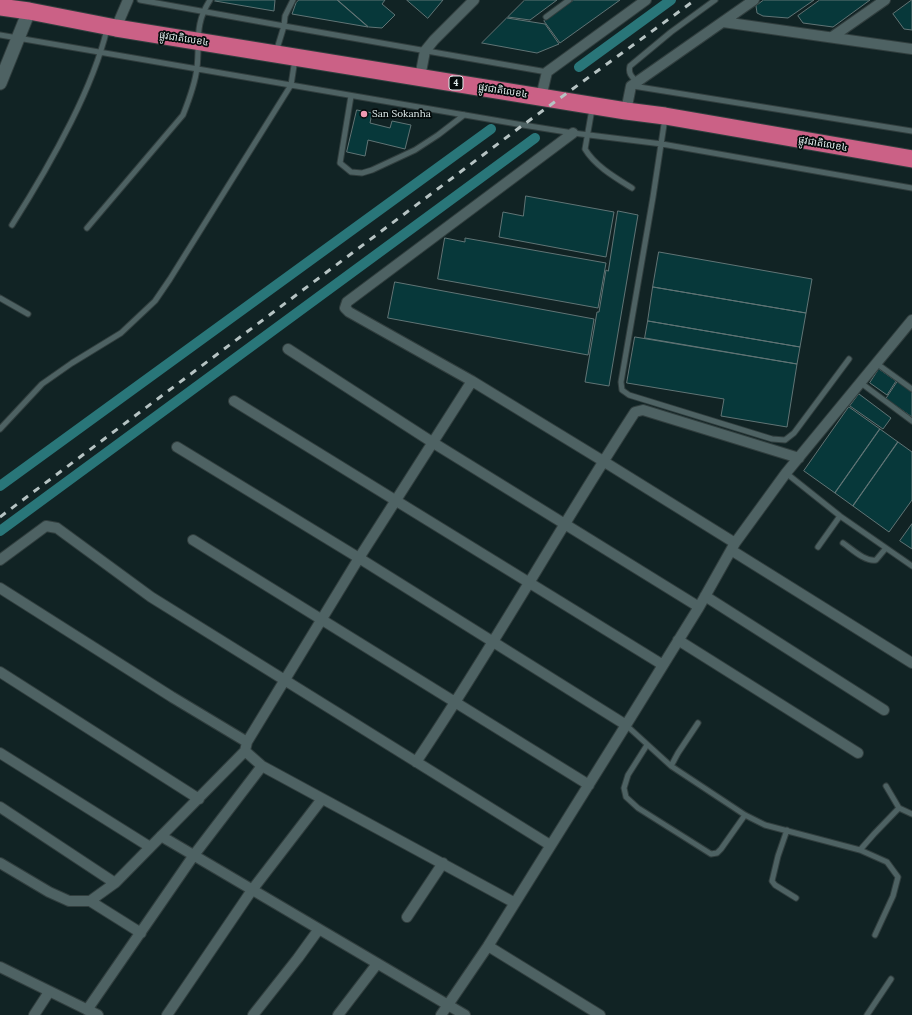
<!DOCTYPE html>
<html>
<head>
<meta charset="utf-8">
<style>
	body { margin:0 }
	canvas { display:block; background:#112324 }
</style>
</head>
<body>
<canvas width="912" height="1015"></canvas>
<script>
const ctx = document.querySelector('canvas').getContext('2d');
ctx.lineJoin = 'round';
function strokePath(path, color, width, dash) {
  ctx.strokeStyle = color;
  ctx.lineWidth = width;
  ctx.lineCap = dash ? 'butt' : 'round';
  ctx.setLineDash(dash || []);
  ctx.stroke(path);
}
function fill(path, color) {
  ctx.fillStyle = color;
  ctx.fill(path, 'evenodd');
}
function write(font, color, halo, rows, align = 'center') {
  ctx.font = font + ' Lora,"Noto Sans Khmer",serif';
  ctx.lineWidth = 3.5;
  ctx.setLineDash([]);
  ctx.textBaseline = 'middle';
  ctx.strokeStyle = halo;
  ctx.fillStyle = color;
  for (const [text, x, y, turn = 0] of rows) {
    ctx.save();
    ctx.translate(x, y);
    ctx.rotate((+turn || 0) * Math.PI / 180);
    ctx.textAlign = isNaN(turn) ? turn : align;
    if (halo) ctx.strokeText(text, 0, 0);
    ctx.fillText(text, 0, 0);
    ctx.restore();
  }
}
strokePath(new Path2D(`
	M579 67 671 0
	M0 486 491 129
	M0 531 535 138`), '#297679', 10);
const building = new Path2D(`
	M216 0H275L274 11 215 1Z
	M299 0H337L368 27 292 14 296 3Z
	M338 0H385L382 4 395 15 382 28 369 27Z
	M407 0H443L428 18Z
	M525 0H557L530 20 508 17Z
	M574 0H620L560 43 544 21Z
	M764 0H814L788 18 763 16 757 13 756 6Z
	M820 0H870L833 27 803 23 798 16Z
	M912 0V30L904 29 893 14Z
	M507 18 545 24 559 44 537 53 482 43Z
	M357 110 372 113 370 123 390 128 392 121 411 125 405 149 368 140 365 156 347 152Z
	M526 196 614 212 606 257 499 237 503 212 523 216Z
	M618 211 638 215 609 386 585 382 597 312H599L606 270 608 271Z
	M445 238 465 242V238L606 263 598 308 438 279Z
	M659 252 812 279 806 313 653 287Z
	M395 282 594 319 588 355 388 318Z
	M653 287 806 313 800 347 648 321Z
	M648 321 800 347 797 364 645 338Z
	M635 337 797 364 787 427 721 416 724 399 627 383Z
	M879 369 896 381 887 395 870 383Z
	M898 381 912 391V417L886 399Z
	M859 394 891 418 883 429 850 406Z
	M849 407 880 429 835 493 804 471Z
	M880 429 898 442 853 506 835 493Z
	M898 442 912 452V500L889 532 853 506Z
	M912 524V549L900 541Z`);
fill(building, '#07383a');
strokePath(building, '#607475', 1);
const service = new Path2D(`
	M140 0 284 26 547 72
	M546 17 569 0
	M0 35 523 125 573 133 662 144 912 188
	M276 52 284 26 285 16 293 0
	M637 82C631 76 628 73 630 66L671 32 715 0
	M633 86 912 131
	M351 96 340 163 351 172 362 173 372 170 415 150 438 135 464 115
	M592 109 585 149C595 166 616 178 632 188
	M665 118 653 197 621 382 622 390 629 395 772 439 785 440 794 433 849 359
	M12 225C33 192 53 158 71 122 86 92 99 62 107 29
	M87 228 183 115C189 100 195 84 197 68 200 40 194 25 210 0
	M0 298 28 314
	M876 363 912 389
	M861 383 912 421
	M0 429 42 384 72 363 121 333 155 301 170 279 291 85 295 59
	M786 473 840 516 912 566
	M843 543C852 549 865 562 876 560L886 548
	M818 547 840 516
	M626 725 671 766 745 815 765 825 860 850 887 862 898 877 893 896 875 935
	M647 745 628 775 624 788 626 797 638 808 711 854 717 853 721 849 745 815
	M671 766 678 753 698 723
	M886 786 899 808 912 814
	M787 830 778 856 772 881 775 885 796 898
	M860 850 874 834 899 808
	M867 1015 891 979`);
const minor = new Path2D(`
	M723 22 912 49
	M116 28 128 0
	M832 37 885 0
	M420 77 425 51 434 40 474 0
	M541 97 547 72 646 0
	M626 111 631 86 754 0
	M573 133 347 302 345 308 349 312 472 381 603 461 735 543
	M288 349 432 442 699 607
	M234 401 663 665
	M177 447 359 558 626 725
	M193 540 589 785
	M731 550 912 663
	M0 560 46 526 57 528 151 597 550 845
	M0 588 172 697 247 742
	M705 596 884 710
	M678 640 858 753
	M0 672 199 799
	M245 751 262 766 515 903
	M0 753 150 847
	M416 762C493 648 560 527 635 412L643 410 799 458
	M0 807 115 883
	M161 836 465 1015
	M0 863 49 892 69 901H90L141 933
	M90 901 115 883 245 751 247 742 359 558 472 381
	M407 917 443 863
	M488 946 600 1015
	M0 967 98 1015
	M87 1010 194 855 262 766
	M34 1015 49 992
	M167 1015 252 890 322 799
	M253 1015 298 958 319 929
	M338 1015 377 964
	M441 1015 488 946 626 725 699 607 735 543 786 473 912 320`);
const tertiary = new Path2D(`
	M0 83 29 11`);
const trunk = new Path2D(`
	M0 7 29 11 116 28 626 111 665 116 912 159`);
strokePath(service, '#313e3e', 7);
strokePath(minor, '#313e3e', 12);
strokePath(tertiary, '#313e3e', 15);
strokePath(trunk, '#313e3e', 19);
strokePath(service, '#4e6263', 5);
strokePath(minor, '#4e6263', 10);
strokePath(tertiary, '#4e6263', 13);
strokePath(trunk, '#cb6186', 17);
strokePath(new Path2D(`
	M0 517 523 125 695 0`), '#b6c3c3', 3, [7, 7]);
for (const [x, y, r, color] of [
	[364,114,4,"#f19ab2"]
]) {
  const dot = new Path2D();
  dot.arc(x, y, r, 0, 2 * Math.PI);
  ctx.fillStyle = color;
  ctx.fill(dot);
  strokePath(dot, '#040b0b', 1.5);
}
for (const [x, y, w] of [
	[456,83,14]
]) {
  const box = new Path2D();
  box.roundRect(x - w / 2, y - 7, w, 14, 3);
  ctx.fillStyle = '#040b0b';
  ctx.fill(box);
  strokePath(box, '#deeaea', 1);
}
write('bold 9px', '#deeaea', null, [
	["4",456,83]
]);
write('10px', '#deeaea', '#040b0b', [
	["ផ្លូវជាតិលេខ៤",184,39,9],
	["ផ្លូវជាតិលេខ៤",503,91,9],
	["ផ្លូវជាតិលេខ៤",823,144,10]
]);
write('10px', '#deeaea', '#040b0b', [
	["San Sokanha",372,114]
], 'left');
</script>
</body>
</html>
